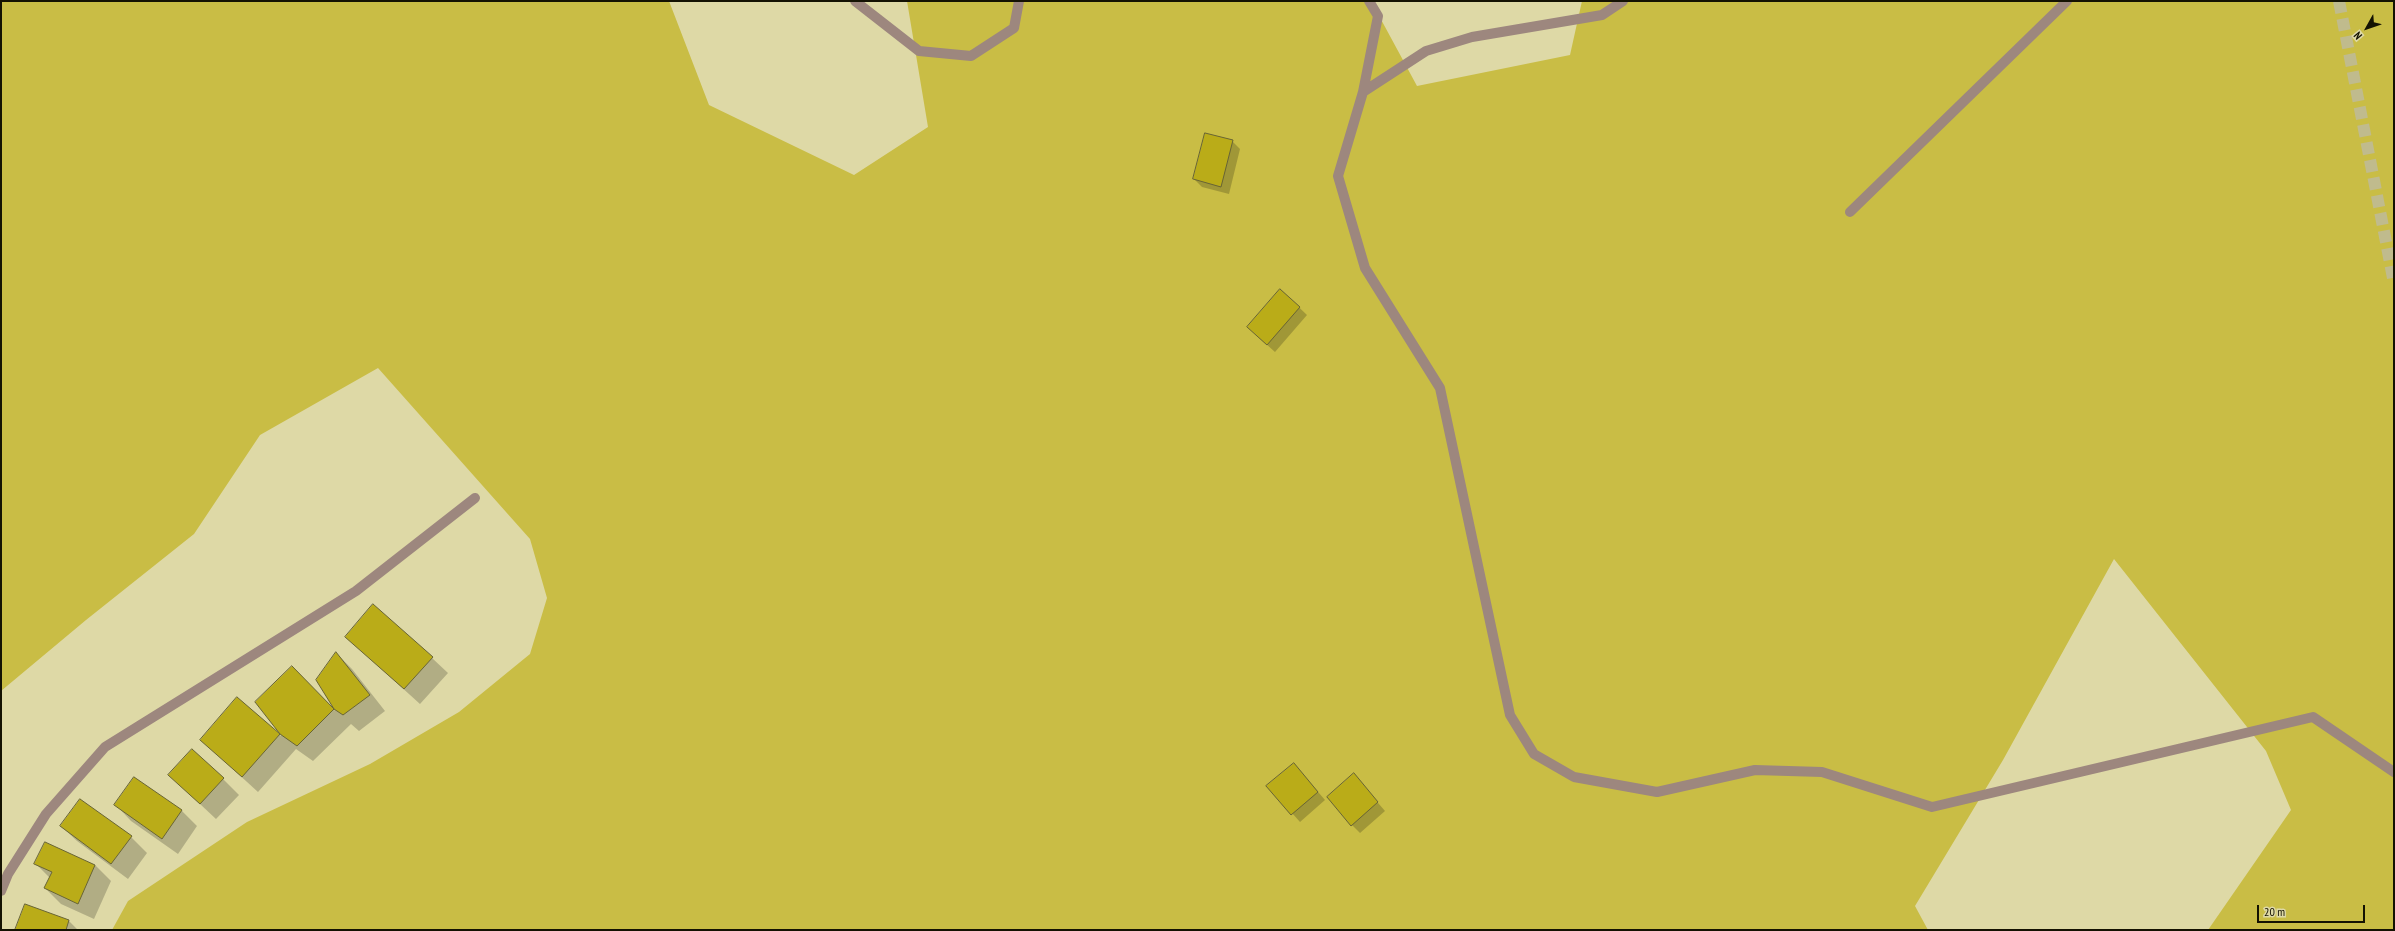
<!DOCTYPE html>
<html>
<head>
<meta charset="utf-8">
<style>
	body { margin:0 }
	#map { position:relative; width:2395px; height:931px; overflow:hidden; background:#ded9a6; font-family:"PT Sans Narrow",sans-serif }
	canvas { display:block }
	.frame { position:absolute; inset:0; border:2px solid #141202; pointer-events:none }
	.north { position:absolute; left:2347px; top:8px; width:40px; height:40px; -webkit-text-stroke:3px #ded9a6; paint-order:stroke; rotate:230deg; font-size:11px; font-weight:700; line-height:16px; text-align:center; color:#141202 }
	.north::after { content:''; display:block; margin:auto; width:14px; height:18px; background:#141202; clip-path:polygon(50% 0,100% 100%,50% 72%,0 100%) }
	.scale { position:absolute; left:2257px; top:905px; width:108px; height:18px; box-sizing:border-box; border:2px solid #141202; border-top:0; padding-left:5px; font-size:12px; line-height:14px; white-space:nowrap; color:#141202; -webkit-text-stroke:3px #ded9a6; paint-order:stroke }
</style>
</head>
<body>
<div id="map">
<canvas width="2395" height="931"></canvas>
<div class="frame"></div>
<div class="north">N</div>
<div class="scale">20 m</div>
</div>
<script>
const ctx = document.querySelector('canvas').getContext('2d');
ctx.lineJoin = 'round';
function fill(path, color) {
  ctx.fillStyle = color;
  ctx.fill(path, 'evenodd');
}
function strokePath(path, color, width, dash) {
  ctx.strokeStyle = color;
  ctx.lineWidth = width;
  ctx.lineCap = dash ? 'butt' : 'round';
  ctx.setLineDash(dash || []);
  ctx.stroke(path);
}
fill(new Path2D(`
	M1 1H669L709 105 854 175 928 127 907 1H1371L1417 86 1570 55 1582 1H2394V930H2208L2291 810 2266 751 2114 559 2003 760 1915 906 1928 930H112L128 901 247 822 370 764 459 712 530 654 547 598 530 539 378 368 260 435 194 534 86 620 1 691Z`), '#c9bd45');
fill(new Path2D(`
	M1232 141 1240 149 1229 194 1202 187 1194 179Z
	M1281 290 1307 315 1275 352 1256 335Z
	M346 637 432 658 448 673 420 704Z
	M336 653 352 669 385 711 359 731 351 724 313 761 296 749 258 792 201 740 237 698 281 736 292 667 335 711 317 680Z
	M1294 764 1325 800 1300 822 1268 786Z
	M169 775 223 779 239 795 216 819Z
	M1354 775 1385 811 1360 833 1352 825Z
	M80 800 131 837 147 853 128 879 77 841 61 826Z
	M116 805 182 811 197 826 178 854 131 821Z
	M36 864 95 865 111 881 94 919 61 904 45 888 50 878Z
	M25 905 69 921 78 930H16Z`), '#0003');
const building = new Path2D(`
	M1205 133 1233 140 1221 187 1193 179Z
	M1280 289 1300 307 1267 345 1247 327Z
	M373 604 433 657 404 689 345 637Z
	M336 652 370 695 343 715 334 709 316 680Z
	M292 666 334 709 297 746 280 734 255 702Z
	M237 697 280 734 242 777 200 740Z
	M192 749 224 778 200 804 168 775Z
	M1294 763 1318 792 1291 815 1266 786Z
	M1354 773 1378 802 1351 826 1327 797Z
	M134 777 182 810 162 839 114 805Z
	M80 799 132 836 111 864 60 826Z
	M45 842 95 865 78 904 44 888 52 872 34 864Z
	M25 904 69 920 66 930H15Z`);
fill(building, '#baac18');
strokePath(building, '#686435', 1);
strokePath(new Path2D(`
	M2339 1 2394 283`), '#c0bb8d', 12, [12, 6]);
strokePath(new Path2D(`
	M855 1 919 51 971 56 1014 28 1019 1
	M1369 1 1378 16 1363 92 1338 176 1365 268 1440 388 1510 715 1534 754 1574 777 1657 792 1755 770 1822 772 1932 807 2313 717 2394 772
	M1363 92 1426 51 1472 37 1602 15 1623 1
	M1850 212 2067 1
	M1 891 8 874 46 814 105 747 356 591 475 498`), '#9d877e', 10);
</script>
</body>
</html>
